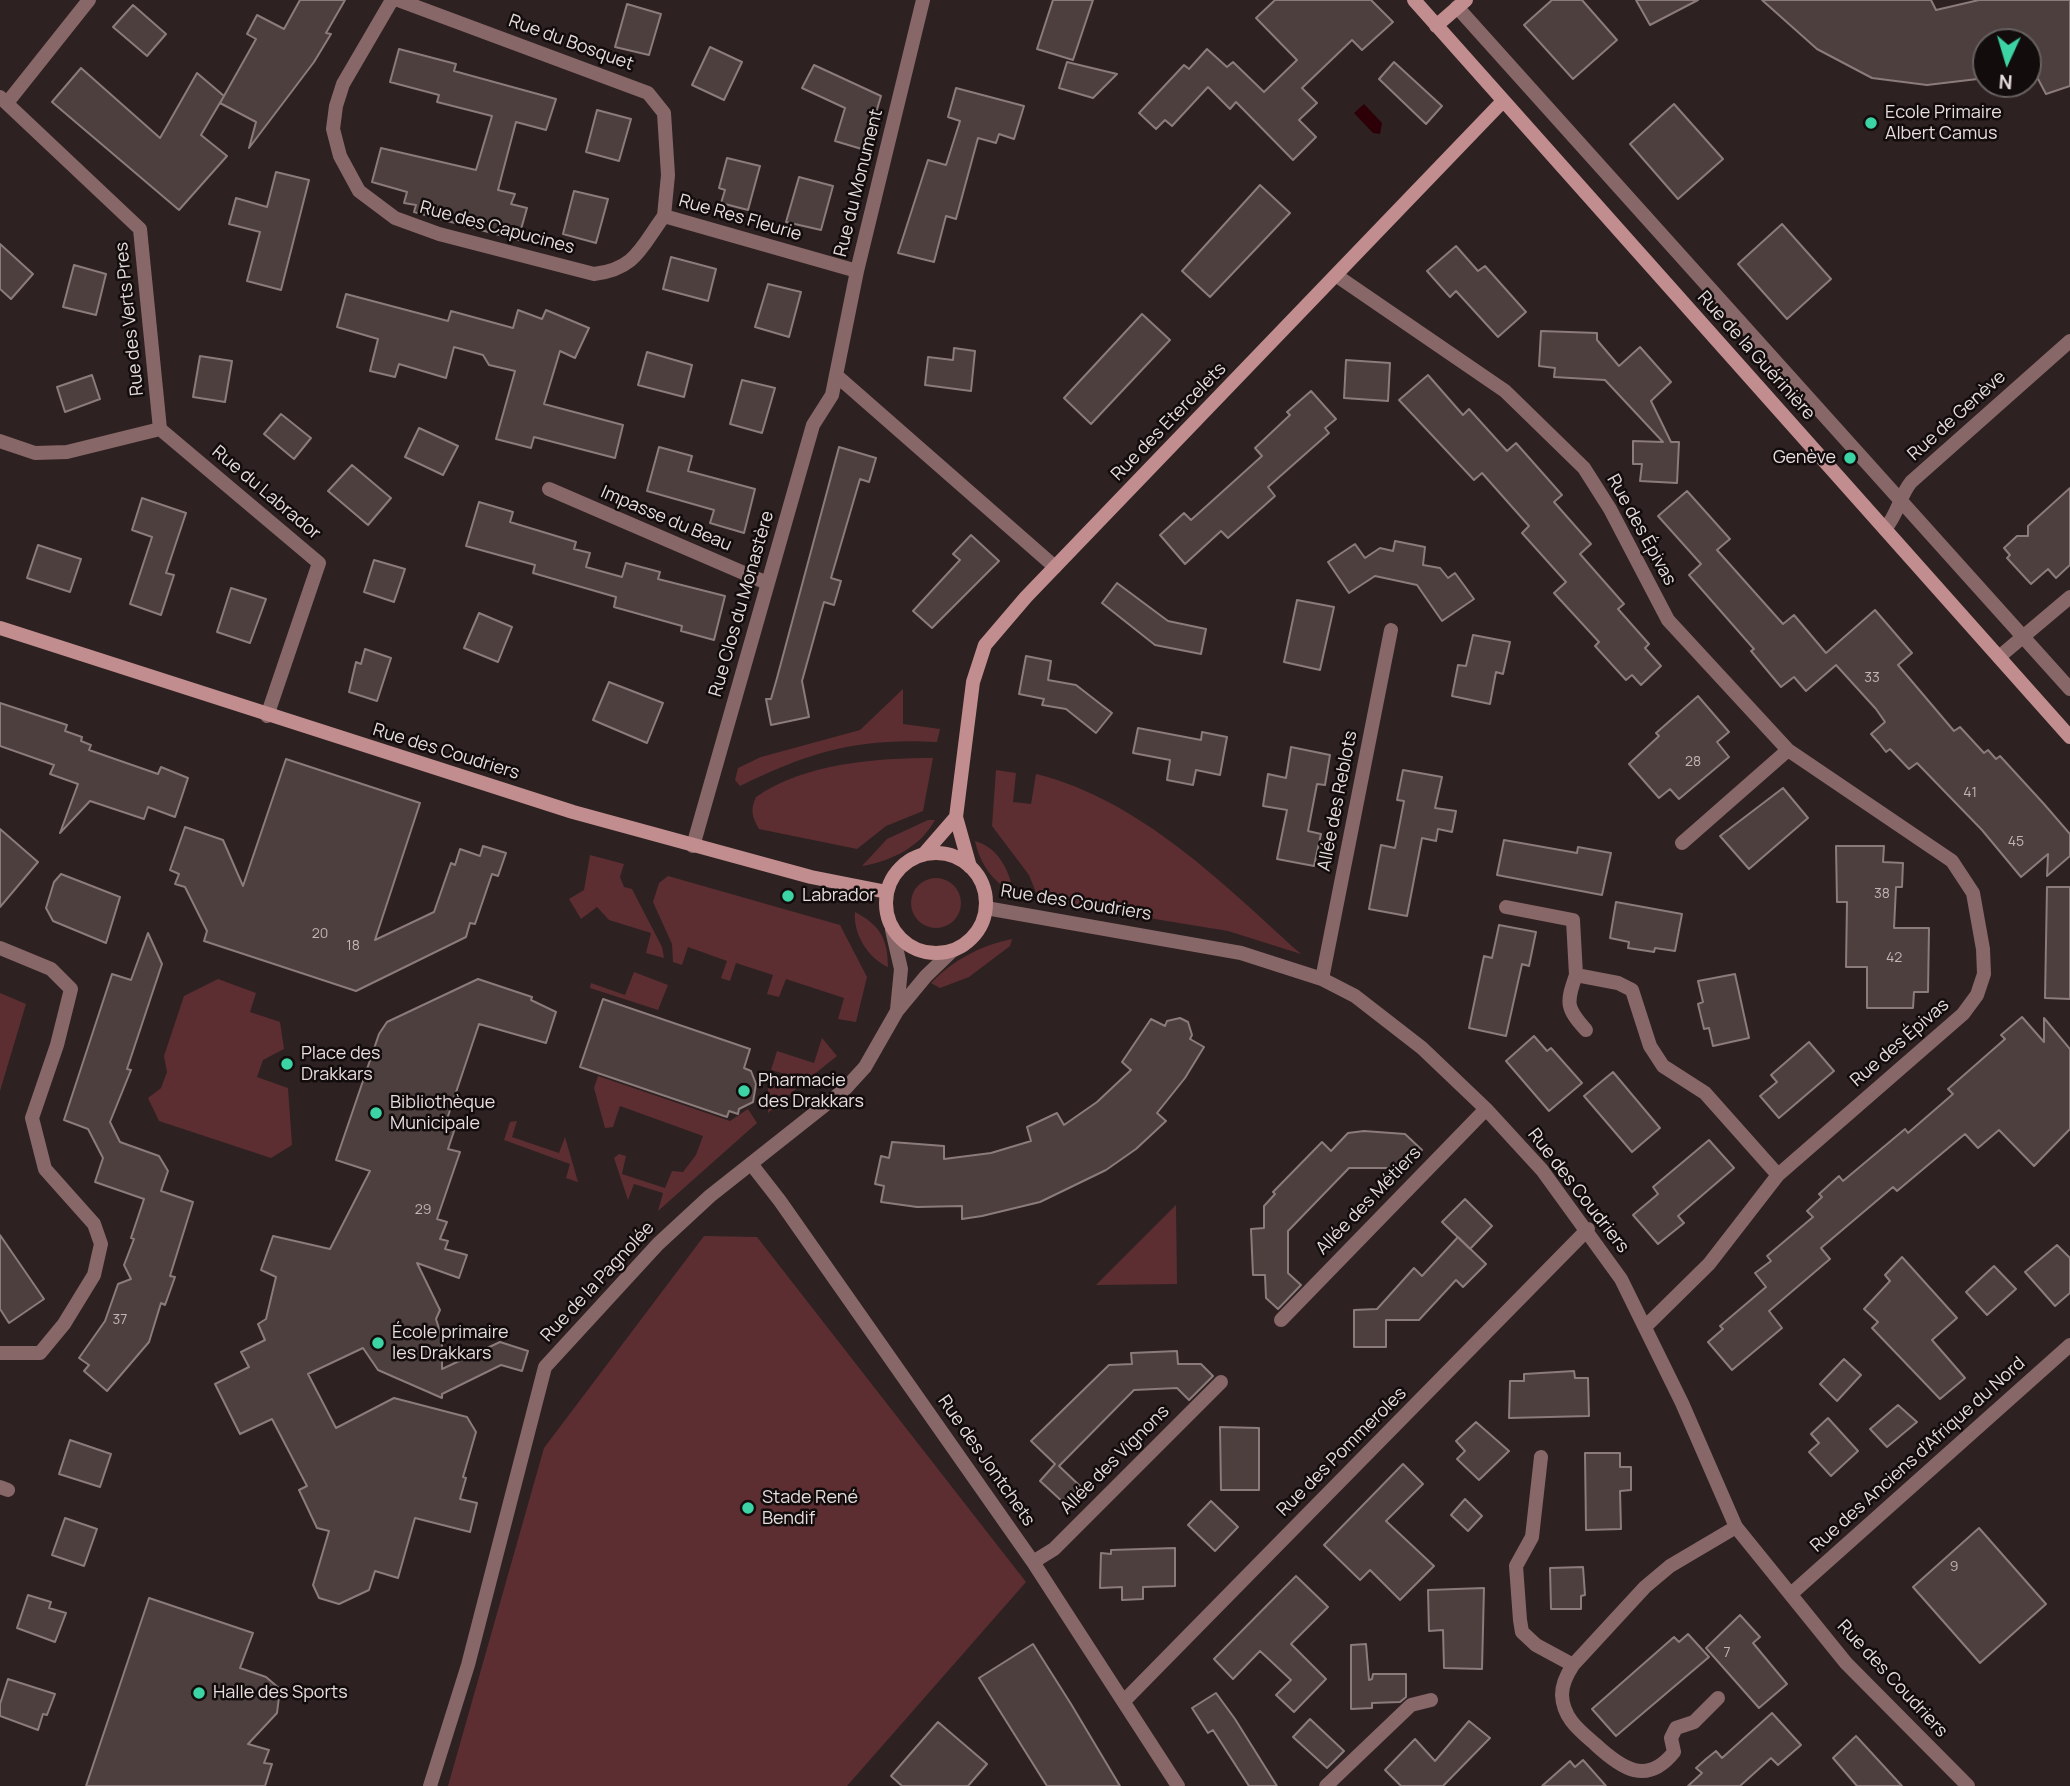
<!DOCTYPE html>
<html>
<head>
<meta charset="utf-8">
<style>
	body { margin:0 }
	#map { position:relative; width:2070px; height:1786px; overflow:hidden; background:#2e2121; font-family:Manrope,sans-serif }
	canvas { display:block }
	.north { position:absolute; left:1972px; top:28px; width:70px; height:70px; box-sizing:border-box; background:#120c0c; border:2px solid #676060; border-radius:50%; rotate:184deg; font-size:19px; font-weight:700; line-height:28px; text-align:center; color:#e6dddd }
	.north::after { content:''; display:block; margin:auto; width:24px; height:32px; background:#3cd4a4; clip-path:polygon(50% 0,100% 100%,50% 72%,0 100%) }
</style>
</head>
<body>
<div id="map">
<canvas width="2070" height="1786"></canvas>
<div class="north">N</div>
</div>
<script>
const ctx = document.querySelector('canvas').getContext('2d');
ctx.lineJoin = 'round';
function fill(path, color) {
  ctx.fillStyle = color;
  ctx.fill(path, 'evenodd');
}
function strokePath(path, color, width, dash) {
  ctx.strokeStyle = color;
  ctx.lineWidth = width;
  ctx.lineCap = dash ? 'butt' : 'round';
  ctx.setLineDash(dash || []);
  ctx.stroke(path);
}
function write(font, color, halo, rows, align = 'center') {
  ctx.font = font + ' Manrope,sans-serif';
  ctx.lineWidth = 5;
  ctx.setLineDash([]);
  ctx.textBaseline = 'middle';
  ctx.strokeStyle = halo;
  ctx.fillStyle = color;
  for (const [text, x, y, turn = 0] of rows) {
    ctx.save();
    ctx.translate(x, y);
    ctx.rotate((+turn || 0) * Math.PI / 180);
    ctx.textAlign = isNaN(turn) ? turn : align;
    if (halo) ctx.strokeText(text, 0, 0);
    ctx.fillText(text, 0, 0);
    ctx.restore();
  }
}
fill(new Path2D(`
	M903 689V724L940 729 937 742C857 738 812 751 740 786L735 780 738 768 761 757 860 730Z
	M933 758 923 811 886 826 857 849 759 829C752 817 750 810 756 797 805 763 876 758 933 758Z
	M996 770 1016 773 1013 802 1031 804 1036 774C1141 800 1223 884 1301 954L1228 931 1039 900 1029 875 992 826Z
	M928 820H935C920 847 892 861 862 866L887 839Z
	M975 841C999 848 1009 870 1014 894 992 880 981 866 975 841Z
	M590 855 624 864 620 877 624 887 632 889 662 947 664 958 646 953 651 933 609 920 597 907 581 919 569 899 584 890Z
	M668 876 840 925 867 977 856 1022 838 1019 844 998 786 979 779 997 767 994 773 975 736 963 730 981 721 978 727 961 688 947 682 965 673 962 672 944 653 902 659 883Z
	M911 903a25 25 0 1 1 50 0a25 25 0 1 1-50 0Z
	M855 912C880 925 888 939 888 967 868 958 853 934 855 912Z
	M1012 939 1010 946 969 977 940 988 931 983C953 960 981 945 1012 939Z
	M634 972 668 985 658 1010 590 988 591 983 625 995Z
	M218 979 256 993 250 1012 280 1022 284 1049 263 1060 257 1077 288 1088 292 1145 271 1158 159 1121 148 1098 161 1088 167 1072 164 1056 184 996Z
	M0 993 26 1004 0 1091Z
	M822 1038 837 1056 807 1080 771 1070 777 1051 814 1063Z
	M598 1076 730 1121 748 1109 757 1123 658 1211 663 1193 634 1184 628 1200 614 1158 619 1154 626 1156 622 1174 665 1188 672 1171 683 1172 696 1155 703 1136 620 1106 613 1127 605 1128 594 1088Z
	M768 1081 796 1089 768 1113Z
	M517 1121 512 1137 559 1153 565 1137 578 1182 566 1178 570 1164 504 1140 510 1122Z
	M1176 1205 1177 1284 1096 1285Z
	M704 1236 757 1237 1026 1582 847 1786H448L544 1448Z`), '#5c2e31');
fill(new Path2D(`
	M1364 104 1382 123 1380 134 1373 133 1354 113Z`), '#2c0006');
const building = new Path2D(`
	M300 0H345L326 33 331 34 314 62 249 148 256 122 220 103 256 39 247 34 257 15 284 29Z
	M1053 0H1093L1073 60 1037 49Z
	M1275 0H1371L1393 22 1362 50 1352 40 1302 88 1317 103 1299 120 1316 137 1293 160 1236 102 1230 109 1208 87 1172 126 1165 120 1156 129 1139 113 1184 65 1189 69 1207 49 1227 67 1233 62 1264 92 1297 60 1256 18Z
	M1552 0H1582L1617 40 1573 79 1524 25Z
	M1636 0H1698L1650 25Z
	M1762 0H1931L1936 10 1979 0H2070V86L2046 94 2028 60V42H1986V78L1927 85 1872 78 1817 49Z
	M627 4 661 14 649 55 615 47Z
	M133 5 166 34 147 56 113 27Z
	M710 47 742 62 724 100 692 85Z
	M399 49 456 64 454 71 556 99 546 130 516 122 498 190 515 194 511 204 527 208 518 240 414 212 416 205 404 203 407 192 372 182 381 148 476 170 492 116 437 102 439 95 390 82Z
	M1067 62 1117 74 1093 98 1059 88Z
	M1394 62 1442 106 1426 124 1379 79Z
	M814 65 881 96 865 150 835 141 845 108 802 88Z
	M81 68 160 138 197 73 224 96 201 135 227 156 179 210 52 102Z
	M956 88 1024 106 1014 139 999 134 996 143 978 138 956 219 946 216 934 262 898 253 928 160 946 165 960 121 948 117Z
	M1674 104 1723 159 1678 199 1630 144Z
	M597 110 631 119 619 161 586 152Z
	M727 158 760 166 748 210 721 203 725 190 719 188Z
	M276 172 309 180 281 290 247 281 260 232 229 224 236 198 267 207Z
	M799 177 833 186 821 230 786 222Z
	M1260 185 1290 213 1210 297 1182 271Z
	M574 191 608 199 596 243 563 234Z
	M1782 224 1831 279 1787 319 1738 264Z
	M0 244 33 274 11 299 0 289Z
	M1456 246 1478 271 1485 266 1526 312 1498 337 1456 291 1450 297 1427 271Z
	M671 257 716 269 708 301 663 289Z
	M74 265 106 274 96 315 63 307Z
	M768 284 801 292 789 337 755 327Z
	M346 294 448 321 451 311 513 328 518 310 542 319 546 310 589 328 575 358 560 351 544 404 623 425 615 458 534 437 531 448 496 439 515 371 489 365 483 355 454 347 446 378 399 364 395 377 370 371 378 339 337 327Z
	M1142 314 1170 340 1091 424 1064 398Z
	M1541 331 1597 333V340L1619 366 1640 347 1671 382 1651 401 1671 442H1679L1677 483 1640 481 1642 464H1633V441L1663 442 1605 380 1554 377 1555 368 1539 366Z
	M954 348 975 351 971 391 925 385 928 357 953 360Z
	M647 352 692 365 684 397 638 385Z
	M200 356 232 361 225 402 193 397Z
	M1346 360 1390 363 1388 401 1344 398Z
	M92 375 100 399 65 412 57 387Z
	M1428 375 1463 415 1469 409 1507 451 1516 443 1562 495 1554 502 1591 544 1580 554 1624 604 1618 609 1649 644 1645 648 1661 666 1641 685 1632 675 1626 680 1595 646 1599 642 1554 593 1566 582 1522 533 1529 526 1482 473 1474 480 1399 400Z
	M742 380 775 388 762 433 730 424Z
	M1311 391 1336 419 1325 428 1329 433 1268 487 1275 496 1228 538 1221 531 1185 564 1160 535 1184 513 1191 520 1262 456 1255 448 1290 415 1287 412Z
	M281 414 311 438 294 459 264 434Z
	M419 428 458 446 443 475 405 457Z
	M659 447 692 456 688 471 755 489 744 533 710 523 714 510 647 491Z
	M839 447 876 458 869 482 860 479 831 578 841 581 834 605 824 602 802 681 809 717 771 725 766 699H771L777 678Z
	M352 465 391 498 368 525 328 491Z
	M2070 488V565L2056 578 2048 569 2031 584 2007 558 2010 555 2004 548 2017 536H2028V526Z
	M1687 491 1730 539 1717 550 1783 624 1794 615 1826 653 1875 610 1912 653 1898 665 1954 731 1960 727 1984 753 1988 750 1996 759 2000 756 2044 804 2070 834V856L2047 876 2048 854 2021 877 1982 830 1917 763 1909 769 1890 749 1886 752 1879 743 1871 734 1885 722 1876 709 1836 665 1806 691 1794 677 1781 687 1751 651 1754 649 1689 575 1701 564 1658 516Z
	M142 498 186 513 166 573 174 575 161 615 130 604 152 537 132 530Z
	M479 502 513 512 510 522 576 542 574 549 590 553 586 567 622 577 626 563 660 572 658 579 725 596 714 640 681 631 682 626 614 607 616 597 533 573 535 565 466 546Z
	M971 535 999 561 932 628 913 611 960 560 953 554Z
	M1395 541 1425 547 1423 565 1440 568 1448 578 1455 573 1474 599 1442 621 1417 585 1375 576 1349 593 1328 562 1355 544 1365 558 1380 548 1393 551Z
	M38 545 81 559 70 592 27 578Z
	M374 560 405 569 394 602 364 592Z
	M1117 583 1168 621 1206 629 1201 654 1155 645 1102 603Z
	M231 588 266 599 250 643 217 632Z
	M1297 600 1334 607 1320 670 1284 662Z
	M479 613 512 627 498 662 464 648Z
	M1473 635 1510 642 1503 674 1496 672 1490 704 1452 696 1458 665 1466 666Z
	M365 649 391 658 377 701 349 692 356 662 361 664Z
	M1026 656 1051 661 1048 680 1076 685 1112 713 1096 733 1066 709 1042 705 1044 699 1019 694Z
	M609 682 663 703 647 743 593 720Z
	M1698 696 1729 732 1717 742 1729 757 1679 799 1670 789 1659 798 1629 764 1659 736 1656 733Z
	M0 703 67 725 65 731 82 737 81 741 91 745 89 750 158 774 161 767 188 778 175 817 148 807 144 819 90 801 60 833 78 784 50 774 54 765 0 746Z
	M1138 728 1201 740 1202 732 1227 737 1220 775 1196 770 1193 785 1167 780 1170 760 1133 753Z
	M1291 747 1330 755 1325 785 1317 784 1308 831 1321 834 1314 866 1277 859 1287 810 1263 806 1268 774 1286 778Z
	M286 759 420 803 375 940 434 912 451 863 455 865 460 849 480 856 483 846 506 853 498 876 492 874 475 924 470 923 466 937 356 991 204 941 207 931 185 887 175 884 179 874 170 870 185 827 223 840 243 886Z
	M1403 770 1442 777 1435 808 1456 811 1452 832 1438 829 1436 841 1422 838 1407 916 1369 909 1381 845 1395 848 1404 801 1397 800Z
	M1783 788 1808 818 1749 869 1720 836Z
	M0 829 38 862 0 907Z
	M1504 840 1577 853 1578 847 1611 853 1602 895 1497 875Z
	M1836 846H1884L1883 862 1903 863 1902 887H1896L1894 928H1929L1928 992H1914L1913 1008H1867V967H1846L1847 902H1837Z
	M61 874 120 897 106 943 53 921 46 908 54 882Z
	M2047 887H2070V999L2045 998Z
	M1616 902 1682 914 1675 951 1655 948 1654 952 1628 948 1629 942 1610 938Z
	M1499 925 1536 932 1529 966 1522 964 1506 1036 1469 1028 1484 956 1492 958Z
	M148 933 162 964 127 1069 131 1070 110 1122 120 1142 159 1156 168 1171 161 1191 193 1202 170 1276 175 1277 165 1305 161 1303 149 1342 107 1391 84 1371 89 1365 79 1358 105 1321 118 1284 131 1279 124 1265 134 1239 131 1238 144 1199 95 1182 103 1158 88 1129 64 1120 112 974 131 980Z
	M1735 974 1749 1038 1713 1046 1709 1028 1704 1029 1698 1004 1703 1002 1698 981Z
	M478 979 532 997 531 1000 556 1012 546 1043 479 1024 444 1128 454 1131 448 1149 460 1152 437 1219 447 1222 440 1239 448 1241 445 1249 467 1255 459 1278 417 1263 440 1310 436 1319 442 1338V1369L500 1342 528 1351 522 1371 501 1365 442 1394V1398L378 1370 363 1348 308 1374 336 1428 394 1398 467 1417 476 1432 463 1477 466 1478 460 1499 477 1503 470 1532 415 1518 398 1578 375 1571 369 1590 339 1604 319 1598 313 1585 329 1531 317 1528 299 1490 307 1486 272 1419 240 1434 215 1384 249 1367 241 1352 265 1340 258 1324 266 1319 276 1277 261 1270 273 1236 330 1249 370 1171 336 1160 379 1034 387 1022Z
	M603 999 750 1049 744 1068 751 1071 756 1084 753 1102 739 1109 738 1114 729 1111 727 1117 580 1067Z
	M2022 1017 2044 1042V1018L2070 1049V1129L2034 1166 1999 1130 1978 1148 1965 1134 1897 1191 1893 1187 1821 1248 1830 1259 1769 1311 1782 1328 1732 1370 1708 1342 1723 1329 1720 1326 1766 1287 1755 1273 1771 1261 1767 1256 1813 1217 1807 1211 1822 1197 1819 1194 1839 1176 1843 1181 1905 1129 1908 1133 1953 1094 1948 1089 2005 1039 2001 1035Z
	M1180 1018 1188 1022 1192 1035 1190 1039 1204 1047 1185 1078 1157 1113 1166 1121 1136 1149 1106 1170 1040 1202 982 1216 962 1219V1206L917 1207 881 1202 884 1186 875 1184 881 1156 889 1158 892 1142 944 1146V1159L991 1153 1031 1141 1027 1127 1057 1113 1064 1125 1097 1102 1131 1070 1122 1062 1151 1019 1165 1026 1167 1021Z
	M1534 1036 1547 1051 1551 1048 1582 1083 1549 1111 1506 1061Z
	M1809 1042 1834 1071 1779 1118 1760 1096 1777 1082 1771 1075Z
	M1613 1072 1660 1128 1632 1152 1584 1096Z
	M1364 1131 1405 1134 1422 1150 1405 1168H1349L1288 1231V1273L1301 1285 1278 1309 1266 1298 1265 1275H1253L1251 1229 1264 1228V1206L1275 1194 1273 1192 1322 1142 1331 1151 1348 1133Z
	M1709 1140 1734 1168 1678 1216 1684 1223 1658 1244 1633 1215 1658 1194 1653 1187Z
	M1465 1199 1492 1226 1470 1249 1442 1222Z
	M0 1235 44 1299 9 1323 0 1309Z
	M1458 1237 1486 1264 1463 1287 1456 1280 1419 1320H1386V1347H1354V1310L1377 1309 1414 1268 1422 1276Z
	M2057 1245 2070 1258V1293L2055 1306 2025 1272Z
	M1902 1257 1957 1318 1932 1340 1965 1378 1940 1399 1872 1328 1878 1322 1864 1309 1890 1281 1885 1275Z
	M1994 1266 2016 1289 1987 1315 1966 1292Z
	M1177 1351 1178 1364H1201L1213 1376 1189 1400 1177 1388 1134 1390 1059 1466 1080 1486 1064 1503 1040 1481 1055 1464 1031 1441 1109 1365 1132 1364 1131 1353Z
	M1844 1359 1861 1375 1837 1401 1820 1384Z
	M1574 1371 1575 1378H1588L1589 1416 1509 1418 1510 1381H1524V1374Z
	M1898 1405 1917 1422 1887 1447 1870 1429Z
	M1828 1418 1858 1451 1831 1476 1809 1452 1819 1443 1811 1434Z
	M1476 1422 1509 1451 1479 1480 1457 1459 1465 1451 1456 1441Z
	M1220 1427 1259 1428V1490H1221Z
	M70 1440 111 1454 100 1487 59 1474Z
	M1585 1453H1620V1467H1631V1490L1620 1491 1621 1529 1586 1530Z
	M1403 1464 1423 1484 1386 1521 1434 1566 1400 1600 1370 1570 1360 1580 1324 1545Z
	M1465 1499 1482 1516 1468 1531 1451 1515Z
	M1211 1501 1238 1527 1215 1551 1188 1525Z
	M65 1518 97 1529 84 1566 52 1555Z
	M1979 1528 2046 1604 1980 1663 1913 1587Z
	M1175 1548V1586L1143 1587V1599L1122 1600V1587L1100 1588 1101 1553 1111 1554V1550Z
	M1583 1567 1585 1595 1581 1596V1609H1551L1550 1568Z
	M1296 1576 1328 1607 1291 1644 1326 1679 1294 1712 1276 1695 1291 1680 1260 1651 1233 1679 1214 1659Z
	M1484 1588 1482 1669 1444 1668 1443 1630 1429 1631 1428 1590Z
	M28 1595 51 1602 49 1608 66 1613 55 1642 17 1628Z
	M149 1598 253 1633 240 1668 266 1677 280 1689 277 1713 248 1744 269 1750 264 1763 272 1764 265 1786H86Z
	M1740 1615 1760 1637 1753 1643 1787 1684 1759 1708 1706 1648Z
	M1688 1634 1709 1657 1616 1736 1592 1709 1674 1637 1679 1642Z
	M1033 1644 1071 1704 1120 1786H1047L979 1678Z
	M1366 1644 1369 1680 1372 1679 1373 1674H1406V1697L1400 1702 1372 1703V1708L1351 1709V1645Z
	M8 1679 55 1694 47 1715 43 1714 38 1730 0 1716V1704Z
	M1216 1693 1235 1719 1277 1786H1249L1213 1730 1208 1733 1192 1708Z
	M1772 1713 1801 1745 1778 1765 1771 1758 1740 1786H1688L1702 1773 1696 1768 1706 1759 1716 1751 1722 1758Z
	M1310 1719 1344 1751 1327 1768 1293 1737Z
	M1469 1721 1490 1738 1443 1786H1401L1385 1770 1415 1739 1435 1761Z
	M938 1722 987 1764 968 1786H902L891 1776Z
	M1856 1736 1902 1786H1857L1833 1758Z
	M1583 1760 1606 1786H1542L1570 1761 1575 1767Z`);
fill(building, '#4e3f3f');
strokePath(building, '#8b7b7b', 2);
strokePath(new Path2D(`
	M392 0 343 84 336 106 333 129 340 156 359 191 395 218 439 234 594 274C636 269 641 247 664 216L857 271
	M398 0 648 93 664 113 668 175 664 216
	M1457 7 2070 689
	M0 97 140 229 160 429
	M7 103 89 0
	M1337 276 1505 391 1584 468 1610 509 1668 620 1788 750 1952 861 1973 893 1983 949 1984 974 1977 995 1963 1014 1778 1175 1709 1264 1646 1326
	M837 376 1055 567
	M160 429 319 563 267 716
	M0 441 35 453 67 452 160 429
	M549 489 767 583
	M1885 529C1899 512 1899 497 1911 482L2070 341
	M1999 657 2070 597
	M1682 843 1788 750
	M693 846 813 425 832 395 857 271 923 0
	M1506 907 1573 920 1576 975 1618 983 1632 990 1650 1046 1663 1066 1705 1093 1778 1175
	M986 908 1241 953 1322 979 1355 996 1422 1048 1486 1109 1542 1170 1621 1279 1682 1403 1736 1527 1846 1663 1968 1786
	M892 930 901 969 897 1010
	M0 948 51 969 71 989 57 1045 32 1118 45 1169 94 1224 101 1244 94 1275 64 1324 40 1353H0
	M1576 975C1566 1003 1566 1008 1586 1030
	M1322 979 1391 630
	M752 1165 780 1201 1033 1562 1178 1786
	M1281 1320 1486 1109
	M1541 1457 1532 1537 1516 1566 1520 1620 1522 1632 1536 1645 1573 1665
	M0 1487 8 1490
	M1033 1562 1054 1549 1221 1382
	M1791 1594 2070 1345
	M1718 1698 1694 1722 1676 1728 1671 1738 1674 1752C1647 1786 1622 1769 1595 1744 1579 1730 1563 1718 1562 1695 1562 1684 1567 1674 1573 1665L1645 1587 1670 1566 1736 1527
	M1124 1701 1588 1229
	M430 1786 468 1665 545 1367 658 1244 710 1196 844 1090 865 1067 897 1011 926 976 952 951
	M1326 1786 1411 1705 1431 1700`), '#886768', 14);
strokePath(new Path2D(`
	M1414 0 2070 737
	M1436 26 1466 0
	M0 628 573 812 811 877 887 892
	M886 903a50 50 0 1 1 100 0a50 50 0 1 1-100 0Z
	M923 855 956 817
	M970 867 956 817 973 682 985 645 1026 597 1503 101`), '#c18d8e', 14);
for (const [x, y, r, color] of [
	[1871,123,7,"#3cd4a4"],
	[1850,458,7,"#3cd4a4"],
	[788,896,7,"#3cd4a4"],
	[287,1064,7,"#3cd4a4"],
	[744,1091,7,"#3cd4a4"],
	[376,1113,7,"#3cd4a4"],
	[378,1343,7,"#3cd4a4"],
	[748,1508,7,"#3cd4a4"],
	[199,1693,7,"#3cd4a4"]
]) {
  const dot = new Path2D();
  dot.arc(x, y, r, 0, 2 * Math.PI);
  ctx.fillStyle = color;
  ctx.fill(dot);
  strokePath(dot, '#120c0c', 2.5);
}
write('14px', '#c0b6b6', null, [
	["33",1872,678],
	["28",1693,762],
	["41",1970,793],
	["45",2016,842],
	["38",1882,894],
	["20",320,934],
	["18",353,946],
	["42",1894,958],
	["29",423,1210],
	["37",120,1320],
	["9",1954,1567],
	["7",1727,1653]
]);
write('18px', '#e6dddd', '#120c0c', [
	["Rue du Bosquet",571,43,20],
	["Rue du Monument",859,183,-76],
	["Rue Res Fleurie",740,218,16],
	["Rue des Capucines",497,228,15],
	["Rue des Verts Pres",130,319,-96],
	["Rue de la Guérinière",1756,356,48],
	["Rue de Genève",1957,416,-42],
	["Rue des Etercelets",1169,422,-46],
	["Rue du Labrador",266,493,40],
	["Impasse du Beau",666,519,23],
	["Rue des Épivas",1641,530,61],
	["Rue Clos du Monastère",742,604,-74],
	["Rue des Coudriers",446,752,17],
	["Allée des Reblots",1338,801,-79],
	["Rue des Coudriers",1076,903,9],
	["Rue des Épivas",1900,1043,-41],
	["Rue des Coudriers",1578,1191,52],
	["Allée des Métiers",1369,1201,-46],
	["Rue de la Pagnolée",598,1282,-47],
	["Rue des Pommeroles",1342,1452,-45],
	["Rue des Anciens d'Afrique du Nord",1918,1455,-42],
	["Allée des Vignons",1115,1460,-45],
	["Rue des Jontchets",986,1461,55],
	["Rue des Coudriers",1892,1679,47]
]);
write('18px', '#e6dddd', '#120c0c', [
	["Ecole Primaire",1885,113],
	["Albert Camus",1885,134],
	["Genève",1836,458,"right"],
	["Labrador",802,896],
	["Place des",301,1054],
	["Drakkars",301,1075],
	["Pharmacie",758,1081],
	["des Drakkars",758,1102],
	["Bibliothèque",390,1103],
	["Municipale",390,1124],
	["École primaire",392,1333],
	["les Drakkars",392,1354],
	["Stade René",762,1498],
	["Bendif",762,1519],
	["Halle des Sports",213,1693]
], 'left');
</script>
</body>
</html>
